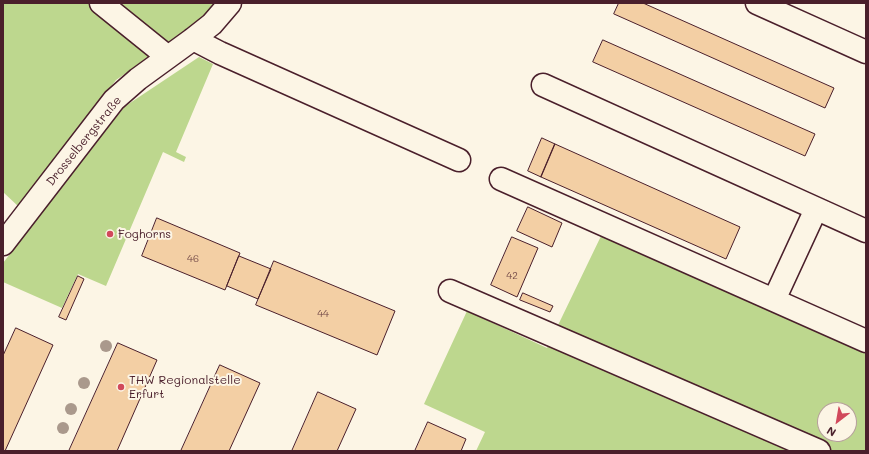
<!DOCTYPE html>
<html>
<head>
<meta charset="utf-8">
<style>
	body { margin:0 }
	#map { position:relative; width:869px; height:454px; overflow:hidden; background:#fcf5e5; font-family:Mali,sans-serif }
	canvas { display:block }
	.frame { position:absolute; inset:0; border:4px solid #4a1f2b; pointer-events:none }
	.north { position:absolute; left:817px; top:402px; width:40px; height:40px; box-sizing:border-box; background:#fcf5e5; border:1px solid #b59f9b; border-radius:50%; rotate:211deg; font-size:11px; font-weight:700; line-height:16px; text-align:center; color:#4a1f2b }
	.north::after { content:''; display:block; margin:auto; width:14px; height:18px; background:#d1495b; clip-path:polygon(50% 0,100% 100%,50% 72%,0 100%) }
</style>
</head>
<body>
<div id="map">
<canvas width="869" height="454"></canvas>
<div class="frame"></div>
<div class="north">N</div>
</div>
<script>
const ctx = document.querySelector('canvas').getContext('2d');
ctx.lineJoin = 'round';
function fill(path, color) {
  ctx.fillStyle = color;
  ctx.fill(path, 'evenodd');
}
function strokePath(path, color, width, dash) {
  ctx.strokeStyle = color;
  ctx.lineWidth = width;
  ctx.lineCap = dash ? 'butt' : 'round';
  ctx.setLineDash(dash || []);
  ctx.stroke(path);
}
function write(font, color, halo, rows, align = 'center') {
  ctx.font = font + ' Mali,sans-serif';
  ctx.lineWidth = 4;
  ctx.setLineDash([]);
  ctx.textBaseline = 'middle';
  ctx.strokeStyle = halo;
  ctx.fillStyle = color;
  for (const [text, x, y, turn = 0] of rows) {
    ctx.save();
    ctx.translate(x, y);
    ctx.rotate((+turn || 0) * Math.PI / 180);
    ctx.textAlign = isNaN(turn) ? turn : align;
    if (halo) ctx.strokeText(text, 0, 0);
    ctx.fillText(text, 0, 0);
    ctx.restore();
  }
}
fill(new Path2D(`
	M3 3H217L196 25 116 80 19 207 3 192Z
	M199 57 213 64 176 152 186 157 184 162 163 152 106 286 78 274 62 308 3 282V263L124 107Z
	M602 234 866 350V451H476L485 432 424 404 467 311 547 348ZM825 410H849V434H825Z`), '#bdd78e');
const building = new Path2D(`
	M619 3H643L834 88 825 108 614 14Z
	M603 40 815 134 805 156 593 62Z
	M542 138 555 144 541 177 528 171Z
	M555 144 740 227 726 259 541 177Z
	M528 207 562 223 552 247 517 231Z
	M157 218 240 253 225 290 142 256Z
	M512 237 538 248 517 297 491 285Z
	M239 256 271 269 258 299 227 286Z
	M274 261 395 311 377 355 256 305Z
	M78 276 84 279 66 320 59 317Z
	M523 293 553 306 550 312 520 300Z
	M16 328 53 345 5 451H3V356Z
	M118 343 157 360 117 451H69Z
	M220 365 260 383 229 451H181Z
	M318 392 356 409 337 451H292Z
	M428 422 466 439 461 451H415Z`);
fill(building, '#f3cfa4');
strokePath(building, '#4a1f2b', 1);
const minor = new Path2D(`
	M101 3 168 57
	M757 3 866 52
	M193 39 220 53 459 160
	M543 85 866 231
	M501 179 866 341
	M3 244 114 100 138 79 193 39 212 24 230 3
	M450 291 819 451
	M774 300 816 209`);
strokePath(minor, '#4a1f2b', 25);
strokePath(minor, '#fcf5e5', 22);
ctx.fillStyle = '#aa998c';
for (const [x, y] of [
	[106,346],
	[84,383],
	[71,409],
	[63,428]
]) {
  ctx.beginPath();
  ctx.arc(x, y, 6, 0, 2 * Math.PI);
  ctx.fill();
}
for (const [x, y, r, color] of [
	[110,234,4,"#d1495b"],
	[121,387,4,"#d1495b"]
]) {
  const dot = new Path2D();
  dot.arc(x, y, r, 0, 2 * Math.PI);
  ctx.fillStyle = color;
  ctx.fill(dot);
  strokePath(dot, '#fcf5e5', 1.5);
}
write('10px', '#744b49', null, [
	["46",193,259],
	["42",512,276],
	["44",323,314]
]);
write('12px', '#4a1f2b', '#fcf5e5', [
	["Drosselbergstraße",84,141,-51]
]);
write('12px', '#4a1f2b', '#fcf5e5', [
	["Foghorns",118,234],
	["THW Regionalstelle",129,380],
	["Erfurt",129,394]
], 'left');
</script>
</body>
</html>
